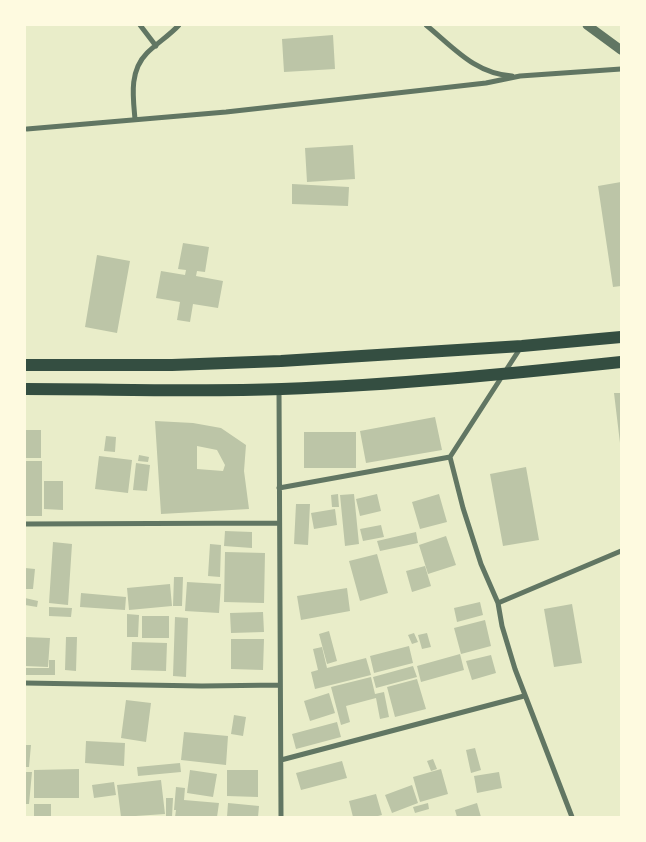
<!DOCTYPE html>
<html>
<head>
<meta charset="utf-8">
<style>
	body { margin:0 }
	#map { position:relative; width:646px; height:842px; overflow:hidden; background:#e9edc9; font-family:"Fira Sans",sans-serif }
	canvas { display:block }
	.frame { position:absolute; inset:0; border:26px solid #fefae0; pointer-events:none }
</style>
</head>
<body>
<div id="map">
<canvas width="646" height="842"></canvas>
<div class="frame"></div>
</div>
<script>
const ctx = document.querySelector('canvas').getContext('2d');
ctx.lineJoin = 'round';
function fill(path, color) {
  ctx.fillStyle = color;
  ctx.fill(path, 'evenodd');
}
function strokePath(path, color, width, dash) {
  ctx.strokeStyle = color;
  ctx.lineWidth = width;
  ctx.lineCap = dash ? 'butt' : 'round';
  ctx.setLineDash(dash || []);
  ctx.stroke(path);
}
fill(new Path2D(`
	M333 35 335 69 284 72 282 39Z
	M353 145 355 179 307 182 305 148Z
	M621 182V286L613 287 598 186Z
	M292 184 349 187 348 206 292 204Z
	M183 243 209 247 205 272 197 271 196 276 223 281 218 308 193 304 190 322 177 320 180 302 156 298 161 271 185 275 186 270 178 269Z
	M97 255 130 261 117 333 85 327Z
	M614 393H621V443H620Z
	M435 417 442 450 366 463 360 431Z
	M155 421 193 423 221 428 246 445 244 471 249 509 161 514ZM197 446 217 450 225 465 223 471 197 469Z
	M25 430H41V458H25Z
	M304 432H356V468H304Z
	M106 436 116 437 115 452 104 451Z
	M139 455 149 457 148 462 138 461Z
	M99 456 132 460 128 493 95 489Z
	M26 461H42V516H25Z
	M136 463 150 465 147 491 133 490Z
	M526 467 539 540 503 546 490 474Z
	M44 481H63V510L44 509Z
	M338 494 339 507H332L331 495Z
	M354 494 359 544 345 546 340 495Z
	M377 494 381 511 360 516 356 499Z
	M439 494 447 522 420 529 412 502Z
	M296 504H310L308 545 294 544Z
	M335 509 337 525 314 529 311 513Z
	M381 525 384 537 363 541 360 529Z
	M225 531 252 532V548L224 546Z
	M416 532 418 543 380 551 377 541Z
	M446 536 456 565 428 574 419 545Z
	M53 542 72 544 68 605 49 603Z
	M210 544 221 545 220 577 208 576Z
	M225 552 265 553 264 603 224 602Z
	M377 554 388 593 360 601 349 561Z
	M425 566 431 586 412 592 406 571Z
	M25 568 35 569 33 589H25Z
	M174 577H183L182 606H173Z
	M187 582 221 584 219 613 185 611Z
	M170 584 172 606 129 610 127 588Z
	M347 588 350 611 301 620 297 596Z
	M81 593 126 597 125 610 80 607Z
	M25 598 38 601 37 607 25 605Z
	M480 602 483 615 457 622 454 608Z
	M572 604 582 663 554 667 544 609Z
	M49 607 72 608 71 617 49 616Z
	M263 612 264 632 231 633 230 613Z
	M127 614 139 615 138 637H127Z
	M142 616H169V638H142Z
	M175 617 188 618 186 677 173 676Z
	M485 620 491 646 461 654 454 628Z
	M329 631 337 661 327 664 319 634Z
	M414 633 418 642 412 644 408 635Z
	M427 633 431 647 422 649 418 635Z
	M25 637 50 638 48 667 25 666Z
	M66 637H77L76 671 65 670Z
	M231 639H264L263 670 231 669Z
	M132 642 167 643 166 671 131 670Z
	M409 646 413 663 374 673 370 656Z
	M322 647 327 668 366 658 371 675 315 689 311 672 318 670 313 649Z
	M460 654 464 670 421 682 417 666Z
	M491 655 496 673 472 680 466 661Z
	M49 660H55V675H25V668H49Z
	M413 666 417 677 376 688 373 677Z
	M371 677 375 694 384 692 389 717 380 719 376 698 346 706 350 722 341 725 331 687Z
	M417 679 426 709 395 717 387 687Z
	M329 693 335 713 310 721 304 701Z
	M126 700 151 703 146 742 121 738Z
	M234 715 246 717 243 736 231 734Z
	M337 722 341 737 296 749 292 734Z
	M184 732 228 736 226 765 181 760Z
	M86 741 125 743 124 766 85 763Z
	M25 745H31L29 767H25Z
	M475 748 481 770 471 773 466 750Z
	M433 759 437 769 431 771 427 761Z
	M342 761 347 778 301 790 296 773Z
	M180 763 181 772 138 776 137 767Z
	M79 769V798H34V770Z
	M441 769 448 794 420 802 413 777Z
	M190 770 217 774 213 797 187 793Z
	M227 770H258V797L227 796Z
	M25 772H32L29 804H25Z
	M499 772 502 788 477 793 474 776Z
	M161 780 165 814 121 817 117 785Z
	M114 782 116 795 94 798 92 785Z
	M412 785 418 803 392 813 385 795Z
	M176 787 185 788 184 800 219 803 217 817H175L176 810H174Z
	M376 794 382 815 374 817H353L349 801Z
	M166 798H173L172 817H166Z
	M228 803 259 806 258 817H227Z
	M428 803 429 809 415 813 413 807Z
	M477 803 481 817H457L455 810Z
	M34 804H51V817H34Z`), '#bcc5a7');
strokePath(new Path2D(`
	M140 25 156 46
	M426 25C453 47 475 74 512 76
	M135 119C133 97 129 71 147 53 157 43 170 35 179 25
	M27 129 226 112 433 89 486 83 520 76 621 69
	M521 347 450 457 463 508 481 564 498 603 502 626 515 669 572 817
	M279 389 281 817
	M279 488 450 457
	M25 524 279 523
	M498 603 621 551
	M25 683 202 686 280 685
	M281 760 524 696`), '#617663', 5);
strokePath(new Path2D(`
	M587 25 621 50`), '#617663', 9);
strokePath(new Path2D(`
	M25 365H172L281 361 522 346 621 337
	M25 389C110 389 197 392 282 389 395 385 508 374 621 362`), '#344e41', 12);
</script>
</body>
</html>
